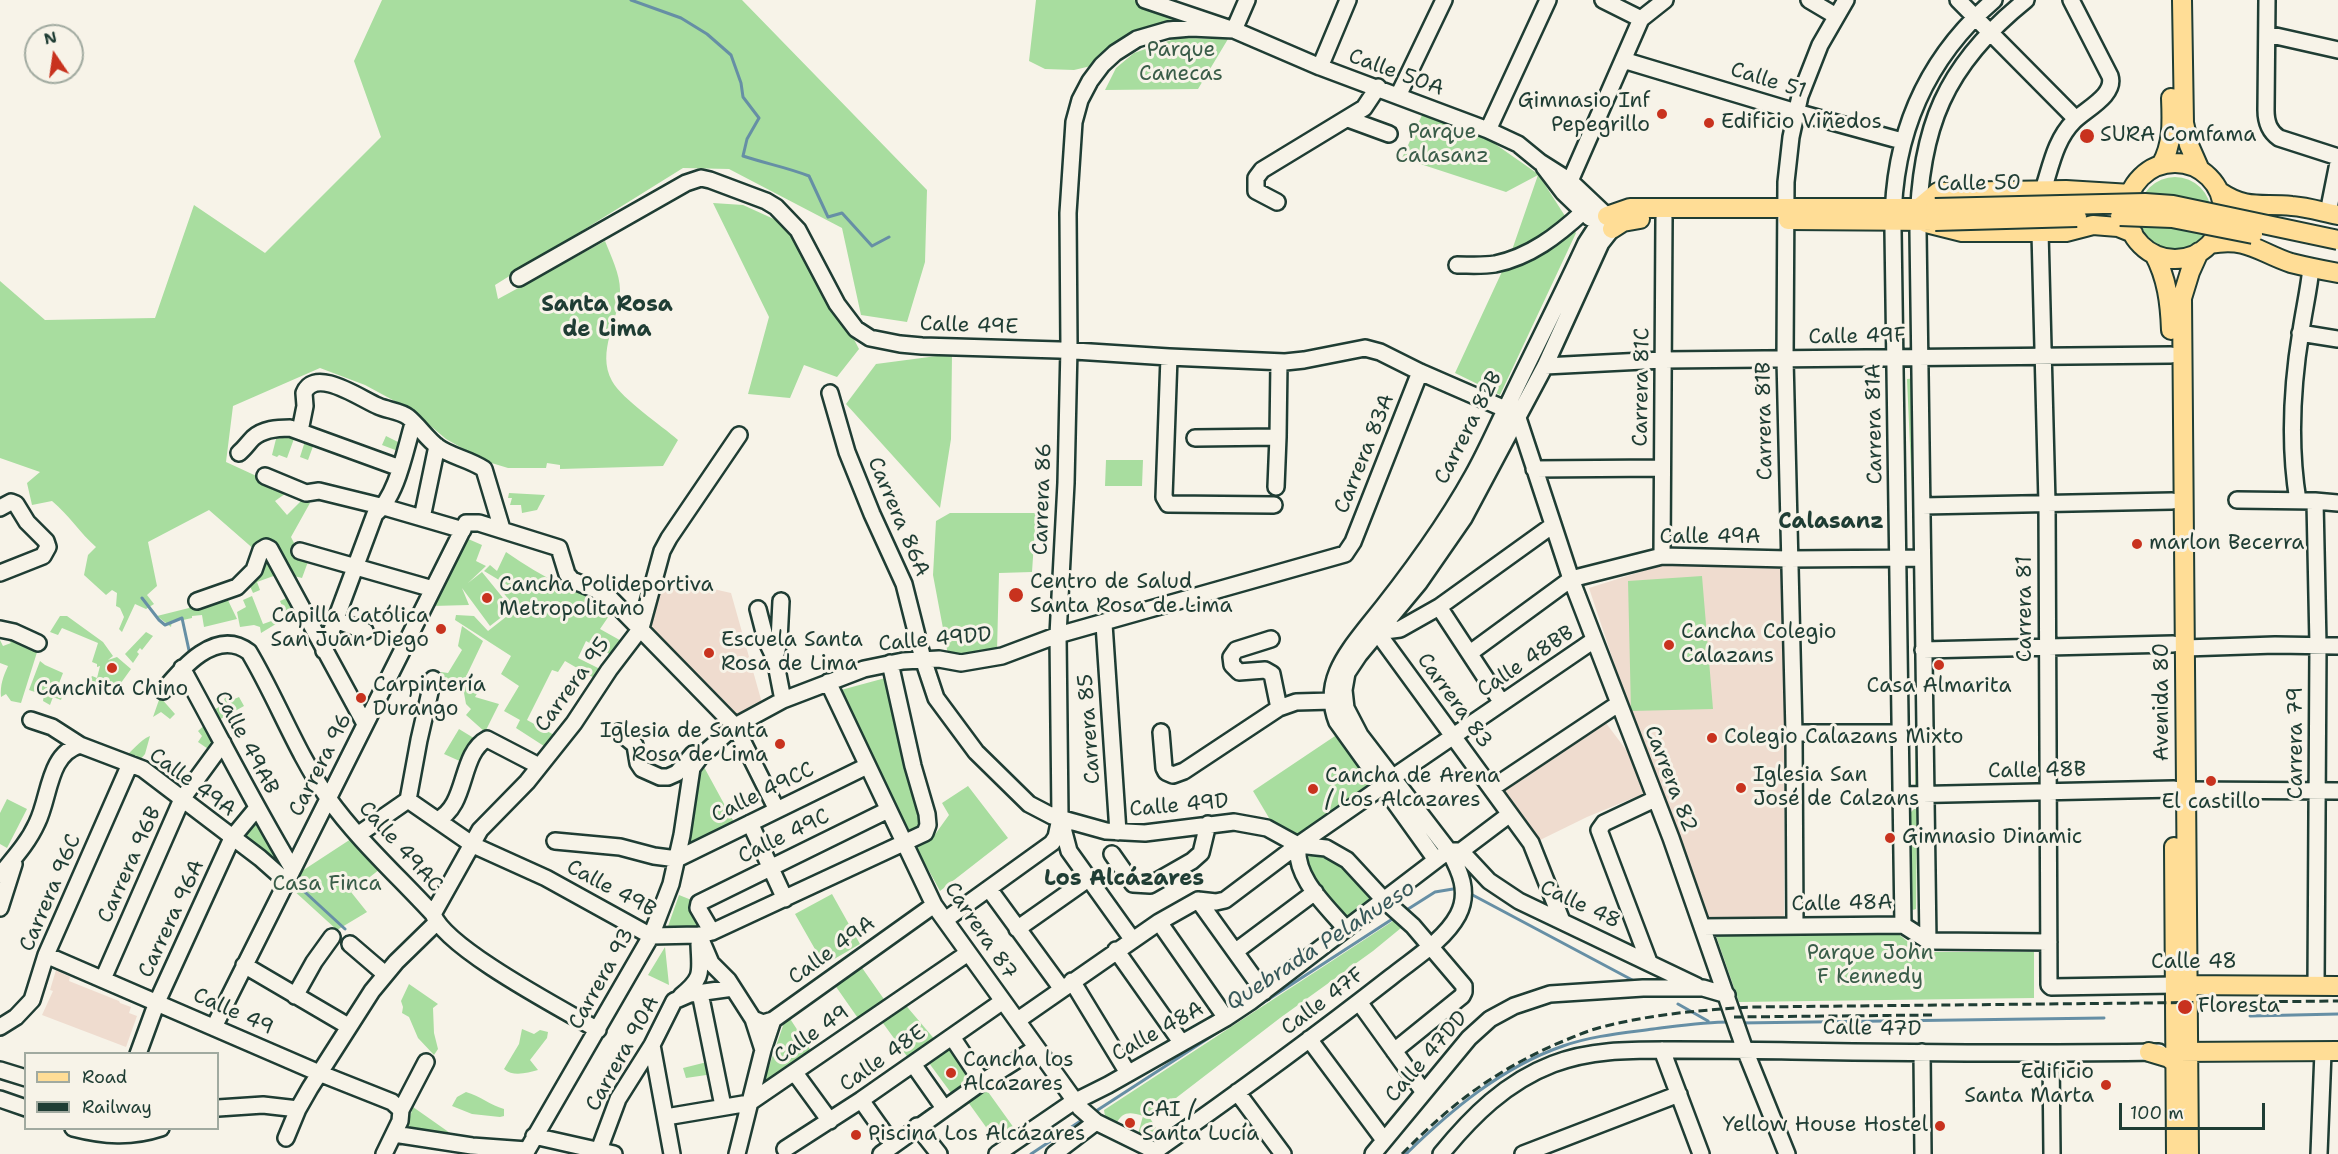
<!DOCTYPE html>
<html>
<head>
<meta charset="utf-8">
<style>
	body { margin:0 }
	#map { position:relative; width:2338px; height:1154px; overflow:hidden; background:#f7f3e8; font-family:"Shantell Sans",sans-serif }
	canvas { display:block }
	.legend { position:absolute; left:24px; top:1052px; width:195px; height:78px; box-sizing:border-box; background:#f7f3e8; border:2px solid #a1aaa0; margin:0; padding:8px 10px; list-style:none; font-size:18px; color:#1f3d34 }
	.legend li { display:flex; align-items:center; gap:12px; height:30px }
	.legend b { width:30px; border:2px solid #a1aaa0 }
	.north { position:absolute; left:24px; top:24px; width:60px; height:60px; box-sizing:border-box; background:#f7f3e8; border:2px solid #a1aaa0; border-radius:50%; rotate:347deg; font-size:16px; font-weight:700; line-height:24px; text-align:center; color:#1f3d34 }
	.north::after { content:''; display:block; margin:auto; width:21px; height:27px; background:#c8321e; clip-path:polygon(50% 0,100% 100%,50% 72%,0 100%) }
	.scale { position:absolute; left:2119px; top:1103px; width:146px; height:27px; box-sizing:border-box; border:3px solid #1f3d34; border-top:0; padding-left:8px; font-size:18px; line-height:21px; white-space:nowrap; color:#1f3d34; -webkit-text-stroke:4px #f7f3e8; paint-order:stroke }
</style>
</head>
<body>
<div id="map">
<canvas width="2338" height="1154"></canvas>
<ul class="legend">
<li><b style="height:8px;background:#ffdd96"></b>Road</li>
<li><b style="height:8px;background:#1f3d34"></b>Railway</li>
</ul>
<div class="north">N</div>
<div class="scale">100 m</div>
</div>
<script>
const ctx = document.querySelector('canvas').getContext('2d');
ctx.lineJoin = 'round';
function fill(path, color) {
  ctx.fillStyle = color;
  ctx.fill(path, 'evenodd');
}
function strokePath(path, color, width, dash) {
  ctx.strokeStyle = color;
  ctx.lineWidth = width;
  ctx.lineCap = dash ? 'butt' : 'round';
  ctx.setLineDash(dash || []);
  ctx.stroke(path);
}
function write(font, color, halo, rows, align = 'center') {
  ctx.font = font + ' "Shantell Sans",sans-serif';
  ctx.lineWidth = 6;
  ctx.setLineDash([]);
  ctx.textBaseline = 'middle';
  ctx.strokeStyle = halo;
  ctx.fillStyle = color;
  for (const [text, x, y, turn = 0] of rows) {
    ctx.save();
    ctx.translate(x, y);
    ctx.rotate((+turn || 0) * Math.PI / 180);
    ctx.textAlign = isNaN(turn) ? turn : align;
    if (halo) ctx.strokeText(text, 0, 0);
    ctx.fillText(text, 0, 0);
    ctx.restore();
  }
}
fill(new Path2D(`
	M1784 564V917L1708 920 1678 834 1632 717 1589 588 1662 565Z
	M665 578 731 593 762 703 740 720 645 629Z
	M1603 719 1630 755 1643 794 1587 817 1538 841 1501 790Z
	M56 970 70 977 69 981 119 1001 120 1003 131 1007 129 1013 137 1016 126 1047 42 1015 53 991 50 990Z`), '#efdccf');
fill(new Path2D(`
	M382 0H742L927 190 925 262 907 322 861 315 842 228 729 169 683 168 495 285 498 299 605 241C611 256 620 274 620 290 619 321 596 351 612 381 623 400 661 425 678 440L663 466 560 469V465L547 463 546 468H508L485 461 446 439 413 411 365 385 320 368 233 406 226 462 289 491 275 501 287 515 304 498 310 503 291 537 295 545 293 555 309 559 302 578 290 575 270 545 256 551 209 510 148 542 157 586 147 595 154 604 146 609 135 604 122 632 119 629 124 617 120 608 116 606 117 593 112 590 106 595 84 575 88 555 96 547C80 533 69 515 52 501L32 505 27 483 40 472 0 458V281L45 320 155 318 194 205 265 253 381 137 354 61Z
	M1036 0H1134L1191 21 1131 37 1091 66 1074 70 1045 69 1029 61Z
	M1177 38 1228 39 1198 89 1105 90 1116 68 1134 53Z
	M1423 113 1478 132 1538 174 1576 233 1500 395 1455 373 1512 250 1538 175 1506 192 1402 158Z
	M2139 213a36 36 0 1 1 72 0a36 36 0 1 1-72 0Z
	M713 203 743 205 798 230 859 349 837 377 804 365 790 398 748 394 769 317Z
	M1909 236H1916L1920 350 1910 351Z
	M952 354 951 439 940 508 846 404 876 364Z
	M1918 378 1920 490 1912 491 1907 379Z
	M295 436 287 458 279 455 277 457 272 455 276 439Z
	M386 436 400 443 398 451 382 445Z
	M306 438 315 441 308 460 300 457Z
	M1106 460H1143L1142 486H1105Z
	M509 493 545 495 537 510 522 513 521 505H510L512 498H508Z
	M950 513H1036L1032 572 999 573 997 651 948 655 933 575 936 521Z
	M466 538 482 545 476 561 486 566 468 583 482 572 512 609 490 626 462 588 469 605 432 606 461 553Z
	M506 552C525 565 543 576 563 586 581 594 602 593 613 610L600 629 625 643 613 656 586 641 578 658 602 670 596 679 565 661 558 672 552 670 527 720 556 736 547 748 516 728 520 720 504 711 519 686 501 674 511 656 455 620 456 615 474 616 488 631 516 609 502 591 509 586 484 571 490 565 497 571Z
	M263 554 279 574 257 582 260 590 253 593 249 584Z
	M1702 576 1713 709 1631 711 1628 581Z
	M225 594 237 619 204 627 202 615 192 616V618L183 620 180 618 172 621 171 627 157 616 189 608Z
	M252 596 263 624 294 613 261 633 260 627 254 625 240 627 237 612 246 607 243 600Z
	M291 596 298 610 286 615 280 601Z
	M60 616H67L103 642 113 656 108 660 117 657 131 669 118 687 119 692 103 687 95 688 90 684V679L92 676 97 678 100 666 97 667V664L92 662 98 643 62 628 58 635 50 632Z
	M462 626 483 641 463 683 481 687 475 697 499 704 485 732 466 715 471 709 466 704 464 693 439 680 441 672 448 673 462 650 458 646Z
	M146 632 153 636 142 650 140 648 137 652 139 654 133 663 125 654Z
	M7 638 39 646 21 703 11 701 6 694 1 697C0 685 3 677 8 666L0 663V640L3 646 11 643Z
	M40 661 45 665 63 673 56 691 63 694 61 700 53 697 50 705 43 701 44 695 29 690Z
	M1916 664H1925L1921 787 1915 788Z
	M889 677 924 822 921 830 914 833 908 831 903 823 841 690Z
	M229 695 232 700 239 697 244 706 217 721 212 711 226 703 224 699Z
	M160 697 175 714 170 719 161 712 153 717Z
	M208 722 218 739 211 751 198 742 202 736 198 731Z
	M459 729 477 740 464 763 444 754Z
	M150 736 145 754 140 760 123 759C131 752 140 740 150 736Z
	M1335 736 1373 786 1298 839 1272 823 1253 791Z
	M704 767 735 824 689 848 698 778Z
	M968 786 1008 838 940 891 916 847 931 840 949 815 942 803Z
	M7 799 27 809 7 848 0 844V813Z
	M1914 809H1917L1916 909 1913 910 1910 907V813Z
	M255 821 287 862 281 872 241 836Z
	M354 837 380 869 351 892 367 912 337 930 292 889 302 871Z
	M1318 854C1348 865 1357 877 1372 904L1352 920C1336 915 1311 873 1304 858Z
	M832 894 860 944 824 965 795 914Z
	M679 895 694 901 706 931 666 932Z
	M1396 919 1401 928 1373 951 1280 1018 1150 1118 1156 1128 1149 1137 1138 1134 1143 1116C1130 1112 1123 1111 1116 1124 1108 1122 1105 1119 1104 1110Z
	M1895 931 1920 952H2034V998L1739 1002 1715 933Z
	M665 947 669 985 648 975Z
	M858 962 888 1005 862 1024 832 981Z
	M409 984 438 1004 433 1008 434 1033 438 1049 434 1055 418 1038 409 1017 402 1013 403 1007 401 1001Z
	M903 1002 936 1041 909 1059 880 1019Z
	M787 1014 813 1054 770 1087 763 1084Z
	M522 1029 534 1034 540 1030 548 1032 547 1038 530 1060 538 1070C527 1073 513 1077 504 1069L519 1044Z
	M949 1049 973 1084 954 1097 929 1063Z
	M711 1061 713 1074 686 1078 683 1068Z
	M986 1089 1014 1128 996 1141 968 1102Z
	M466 1092C480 1096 490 1105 504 1109V1116L500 1117 472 1114 452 1106 457 1097Z
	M413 1107 460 1140 405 1133Z`), '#a8dd9f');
strokePath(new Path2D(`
	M631 0 681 18 707 34 731 55 741 83 743 97 759 118 747 139 743 156C767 164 786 167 809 176L828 217 842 213 872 246 889 237
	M142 598 159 620 165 625 182 618 190 655
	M294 882 345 929
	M1467 892 1636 982
	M1405 911 1435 892 1459 888
	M1678 1004 1708 1021
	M2250 1016 2338 1014
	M1739 1023 2104 1018
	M1093 1113 1397 916
	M1031 1154 1085 1118
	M1406 1154C1451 1110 1502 1067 1563 1046 1591 1036 1623 1033 1653 1029 1678 1026 1704 1022 1730 1022`), '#668fa5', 3);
const minor = new Path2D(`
	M1145 0 1234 30 1247 0
	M1603 0 1641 19
	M1809 0 1836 16
	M1958 0 2076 119
	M2267 0 2266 110C2266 122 2269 131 2279 138L2338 157
	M2267 34 2338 50
	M1623 60 1796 112 1902 141
	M1320 67 1348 0
	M1398 96 1444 0
	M1348 119 1389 134
	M1488 130 1548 0
	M1544 167 1563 192 1590 218
	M1570 181 1641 19 1665 0
	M2043 190C2051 166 2055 140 2074 121 2086 109 2116 95 2110 76L2071 0
	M1277 202 1256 191V178L1262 170 1364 108 1378 87
	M2328 213 2338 163
	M2040 232 2047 503 2049 985 2051 987 2175 985
	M1457 265C1470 265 1483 266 1495 264 1530 257 1558 235 1583 212
	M519 278 686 183 701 178 710 180 766 201 776 207 798 230 837 304 856 329 870 338 900 344 922 346 1059 350 1169 357 1285 362 1304 360 1365 348 1380 352 1420 372 1505 409
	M2300 333 2338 339
	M1169 357 1164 497 1168 504 1274 505
	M1545 366 1663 360 2171 355
	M830 393 847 452 872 514 904 584 923 659 936 698 976 752 1029 804 1052 816 1106 831 1145 833 1234 822 1267 828 1298 845
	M1518 418 1571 579 1671 838 1745 1050 1787 1154
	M300 431 305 406 304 393C315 366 361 399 378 406 386 410 401 411 408 417 419 426 427 439 438 447 450 456 469 459 484 469L502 529
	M1195 438 1278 437 1279 362
	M239 453C245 448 248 443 253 438 263 429 277 428 290 428L400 468
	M1534 469 1662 468
	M265 476 306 493 319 491 384 507 463 530
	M1276 487 1278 437
	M2237 500 2315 501 2338 503
	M2298 501C2289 446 2292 386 2301 331 2304 310 2309 289 2311 268
	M2315 501 2318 645 2316 986
	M1922 506 2172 501
	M0 508 11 502 16 504 27 522 46 541 48 547 43 556 0 573
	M422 518 437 446
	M300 551 433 589
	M1662 556 1664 218
	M197 601 237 587 254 570 261 550 266 547 270 549 365 724
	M781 601 779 641 775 659 783 700
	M1439 607 1502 703
	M758 609 766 640 775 659
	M335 620 365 631
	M1104 624 1118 832
	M0 629 14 632 38 643
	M1377 632 1531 843 1562 921
	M1377 632 1400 629 1439 607 1553 525
	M1271 639 1236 650 1231 657 1232 665 1239 672 1265 670 1272 674 1279 708
	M2185 648 2275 645 2338 646
	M1923 650 2173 644
	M324 651 375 514C397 497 405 450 413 424
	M1470 653 1571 579 1662 556 1788 559 1922 558
	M182 668C219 735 253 803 292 868
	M828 682 934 905 1080 1108 1096 1122 1155 1151 1157 1154
	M163 691C181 669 216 627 249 652 277 699 296 752 328 798 358 840 398 876 433 914 445 948 562 1009 598 1030
	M31 720 52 727 80 745 143 769 260 858 286 881
	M619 732 635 745 638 763 642 769 660 777H668L677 773 693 754
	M1161 732 1164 768 1166 772 1173 775 1184 771 1279 708 1296 702 1332 701
	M1794 733H1900
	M1392 778 1594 640
	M1492 788 1618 704
	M2186 790 2338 791
	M1900 795 2174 789
	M408 800 473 845 546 878 651 936 699 935 712 932 925 833 928 825 927 814 913 766 890 663
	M437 820C468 806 459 754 487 739L539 766
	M750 823 785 899
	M359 834 408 800 419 740 433 679
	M555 841 620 847 654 856 677 859 867 766
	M1298 845 1326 848 1347 860 1384 900 1413 926 1464 986V992L1462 996 1394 1051
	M1298 845C1294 878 1326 905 1346 929
	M1449 851H1461L1489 881 1519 901 1697 986
	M1461 851 1510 814
	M1112 854 1133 884 1150 885 1192 861 1201 853 1208 824
	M1436 860 1337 722C1322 684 1344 656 1366 628 1405 580 1443 529 1473 475 1487 450 1498 424 1511 398 1536 346 1562 295 1586 243L1597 226 1607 216
	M0 875C14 858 28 843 37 823 50 797 48 754 80 745
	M989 889 1062 989
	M1198 900 1264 992
	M0 908 14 864
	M433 914 480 830 527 782 574 723 609 670 641 628 662 551 669 538 739 435
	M945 920 1052 843 1056 837 1059 823
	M1159 922 1226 1018
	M1903 925 1893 230C1892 138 1923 61 1994 0
	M1795 926 1794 733 1785 359 1786 182 1791 137 1800 96 1820 45 1846 0
	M1702 927 1903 925 1928 941 2049 942
	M1017 929 1088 879
	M712 932 698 908 699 903 888 810
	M699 935 711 963 728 980 753 1019 763 1050
	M1132 939 1069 851 1060 817 1058 635 1066 483 1069 347 1068 213 1074 122 1080 100 1090 81 1102 65 1115 53 1137 39 1168 30 1191 28 1234 30 1320 67 1488 130 1518 144 1540 162 1570 181 1607 216 1611 226
	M1928 941 1918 231C1919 128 1945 65 2026 0
	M350 944 385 974
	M1116 950 1181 1042
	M1236 951 1315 892
	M46 955 319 1073 392 1102 401 1110
	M1649 962 1599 830 1604 823 1655 799
	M244 965 348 1026
	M103 979 182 799 223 743
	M1072 981 1128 1073
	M700 993 723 1106
	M295 996 314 962 332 937
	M681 996C704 977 700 973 699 944
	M1359 1002 1423 1091
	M753 1019 763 1023 773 1020 934 905
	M1018 1020 1159 922 1198 900 1216 902 1225 900 1298 845 1383 786
	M0 1027 16 1017 32 1000 46 955 130 764
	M214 1027 466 523H479L559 548 567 574 572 580 606 594 735 726 777 810
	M952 1037 982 1082
	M1309 1039 1384 1140
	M652 1045 672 1154
	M1662 1050 1701 1154
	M1922 1052 1923 1154
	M138 1054 157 1002 232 838 256 809
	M2051 1054 2052 1154
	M913 1064 944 1108
	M0 1070 26 1078
	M795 1073 830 1121
	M1237 1092 1283 1154
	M0 1099 26 1108
	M861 1100 893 1145
	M218 1108 263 1105 298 1109
	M666 1117 749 1103 968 953
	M917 1126 939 1154
	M73 1128C104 1136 131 1138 161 1128
	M394 1134 472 1146 527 1150
	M534 1136 614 1154
	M286 1138 298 1109 310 1088 372 991 396 962 436 923
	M785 1149 861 1100 1003 1001
	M599 1150 618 1099 652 1045 674 1001 690 994 733 988
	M384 1154 400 1121 401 1110 426 1062
	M525 1154 651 936 671 884 682 835 692 768 701 756 735 726 783 700 864 669 903 661 939 659 961 663 1002 656 1058 635 1345 554 1353 542 1420 372
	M737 1154 763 1050 773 1020
	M881 1154 982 1082 1036 1048
	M997 1154 1070 1104 1108 1085 1226 1018 1250 1002 1444 854
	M1054 1154 1096 1122
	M1151 1154C1232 1097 1313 1038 1391 977 1413 959 1444 941 1458 915 1470 892 1460 871 1449 851L1360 735 1346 708 1344 690 1347 673 1359 655 1419 583 1464 518 1545 366 1601 243 1612 229
	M1373 1154 1469 1038 1490 1019 1514 1006 1550 994 1643 988H1703L1727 995
	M1441 1154C1472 1116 1506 1082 1553 1064 1592 1049 1633 1050 1674 1050 1713 1050 1752 1050 1792 1051 1914 1053 2036 1054 2159 1052
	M1523 1154 1679 1094
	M2319 1154 2323 1052`);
const major = new Path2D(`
	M2182 0 2184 123 2189 145 2200 170
	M2127 211a48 48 0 1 1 96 0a48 48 0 1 1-96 0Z
	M2161 165C2173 144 2172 122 2171 98
	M2220 192C2247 210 2261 203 2292 206 2307 207 2323 212 2338 215
	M1919 208 1938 192 2066 190 2131 194
	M1607 216 1630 208H1935
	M1788 220 1935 221
	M1926 223 1962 232H2066L2093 225 2118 227 2133 233
	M1612 229 1623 222 1640 219
	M2210 244C2248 237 2258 252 2291 263 2307 267 2322 270 2338 273
	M2154 254C2167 278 2170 303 2171 330
	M2174 847 2176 1154
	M2176 985 2338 986
	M2149 1052 2169 1058 2175 1063
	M2177 1052 2338 1051
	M2189 1154 2182 298 2190 272 2199 252`);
strokePath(minor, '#1f3d34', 20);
strokePath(major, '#1f3d34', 22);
strokePath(minor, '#f7f3e8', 15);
strokePath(major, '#ffdd96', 18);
strokePath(new Path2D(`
	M1734 1017 1932 1015
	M1402 1154C1450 1105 1492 1073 1554 1045 1571 1038 1588 1030 1606 1026 1654 1014 1702 1010 1752 1007L2338 1001`), '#1f3d34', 3, [9, 4.5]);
const majorBridge = new Path2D(`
	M1935 208 2145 203 2173 205 2338 240
	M2120 216 2172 218 2253 234
	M1935 221 2077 217`);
strokePath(majorBridge, '#1f3d34', 22, []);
strokePath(majorBridge, '#ffdd96', 18);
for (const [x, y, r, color] of [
	[1662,114,6,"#c8321e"],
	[1709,123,6,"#c8321e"],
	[2087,136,8,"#c8321e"],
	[2137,544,6,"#c8321e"],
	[1016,595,8,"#c8321e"],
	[487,598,6,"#c8321e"],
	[441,629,6,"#c8321e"],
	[1669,645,6,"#c8321e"],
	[709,653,6,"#c8321e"],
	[1939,665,6,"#c8321e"],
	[112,668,6,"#c8321e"],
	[361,698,6,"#c8321e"],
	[1712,738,6,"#c8321e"],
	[780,744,6,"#c8321e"],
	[2211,781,6,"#c8321e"],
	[1741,788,6,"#c8321e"],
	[1313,789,6,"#c8321e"],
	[1890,838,6,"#c8321e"],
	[2185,1007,8,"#c8321e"],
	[951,1073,6,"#c8321e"],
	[2106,1085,6,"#c8321e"],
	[1130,1123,6,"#c8321e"],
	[1940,1126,6,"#c8321e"],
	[856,1135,6,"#c8321e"]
]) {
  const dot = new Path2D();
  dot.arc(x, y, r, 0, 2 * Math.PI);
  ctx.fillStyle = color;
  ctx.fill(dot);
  strokePath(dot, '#f7f3e8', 2);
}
write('21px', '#3a5d49', '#f7f3e8', [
	["Parque",1181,51],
	["Canecas",1181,75],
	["Parque",1442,133],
	["Calasanz",1442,157],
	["Casa Finca",327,885],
	["Parque John",1870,954],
	["F Kennedy",1870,978]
]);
write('21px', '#1f3d34', '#f7f3e8', [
	["Calle 50A",1396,73,20],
	["Calle 51",1768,81,17],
	["Calle 50",1979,184,-1],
	["Calle 49E",969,326,2],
	["Calle 49F",1857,337,-1],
	["Carrera 81C",1642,387,-89],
	["Carrera 81B",1765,421,-91],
	["Carrera 81A",1875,424,-91],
	["Carrera 82B",1469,428,-63],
	["Carrera 83A",1365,454,-68],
	["Carrera 86",1043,499,-88],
	["Carrera 86A",898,517,67],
	["Calle 49A",1710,538],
	["Carrera 81",2026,609,-90],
	["Calle 49DD",935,640,-5],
	["Calle 48BB",1526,662,-34],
	["Carrera 95",573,685,-54],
	["Carrera 83",1454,701,54],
	["Avenida 80",2163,702,-90],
	["Carrera 85",1090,729,-94],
	["Calle 49AB",246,743,62],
	["Carrera 79",2297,743,-90],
	["Carrera 96",321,765,-63],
	["Calle 48B",2037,771,-1],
	["Carrera 82",1670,779,69],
	["Calle 49A",192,783,36],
	["Calle 49CC",763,793,-26],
	["Calle 49D",1179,806,-5],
	["Calle 49C",784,837,-26],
	["Calle 49AC",400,847,48],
	["Carrera 96B",130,865,-66],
	["Calle 49B",611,889,28],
	["Carrera 96C",51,893,-67],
	["Calle 48A",1842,904,-1],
	["Calle 48",1580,905,25],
	["Carrera 96A",172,919,-65],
	["Carrera 87",980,931,56],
	["Calle 49A",832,951,-36],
	["Calle 48",2194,963],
	["Carrera 93",602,979,-61],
	["Calle 47F",1323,1002,-37],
	["Calle 49",233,1012,24],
	["Calle 47D",1872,1029,1],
	["Calle 48A",1158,1032,-29],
	["Calle 49",812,1035,-35],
	["Carrera 90A",623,1054,-61],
	["Calle 47DD",1427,1057,-49],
	["Calle 48E",883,1059,-35]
]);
write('21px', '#1f3d34', '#f7f3e8', [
	["Gimnasio Inf",1650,102,"right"],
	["Pepegrillo",1650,126,"right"],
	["Edificio Viñedos",1721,123],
	["SURA Comfama",2100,136],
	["marlon Becerra",2149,544],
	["Centro de Salud",1030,583],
	["Santa Rosa de Lima",1030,607],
	["Cancha Polideportiva",499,586],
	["Metropolitano",499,610],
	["Capilla Católica",429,617,"right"],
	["San Juan Diego",429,641,"right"],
	["Cancha Colegio",1681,633],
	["Calazans",1681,657],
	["Escuela Santa",721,641],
	["Rosa de Lima",721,665],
	["Carpintería",373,686],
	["Durango",373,710],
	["Casa Almarita",1939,687,"center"],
	["Canchita Chino",112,690,"center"],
	["Iglesia de Santa",768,732,"right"],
	["Rosa de Lima",768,756,"right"],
	["Colegio Calazans Mixto",1724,738],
	["Iglesia San",1753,776],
	["José de Calzans",1753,800],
	["Cancha de Arena",1325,777],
	["/ Los Alcazares",1325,801],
	["El castillo",2211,803,"center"],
	["Gimnasio Dinamic",1902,838],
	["Floresta",2198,1007],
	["Cancha los",963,1061],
	["Alcazares",963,1085],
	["Edificio",2094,1073,"right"],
	["Santa Marta",2094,1097,"right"],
	["CAI /",1142,1111],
	["Santa Lucía",1142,1135],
	["Yellow House Hostel",1928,1126,"right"],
	["Piscina Los Alcázares",868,1135]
], 'left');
write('bold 22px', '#1f3d34', '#f7f3e8', [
	["Santa Rosa",607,305],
	["de Lima",607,330],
	["Calasanz",1831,522],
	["Los Alcázares",1124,879]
]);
write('italic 22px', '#37585a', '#f7f3e8', [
	["Quebrada Pelahueso",1321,946,-33]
]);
</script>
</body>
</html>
